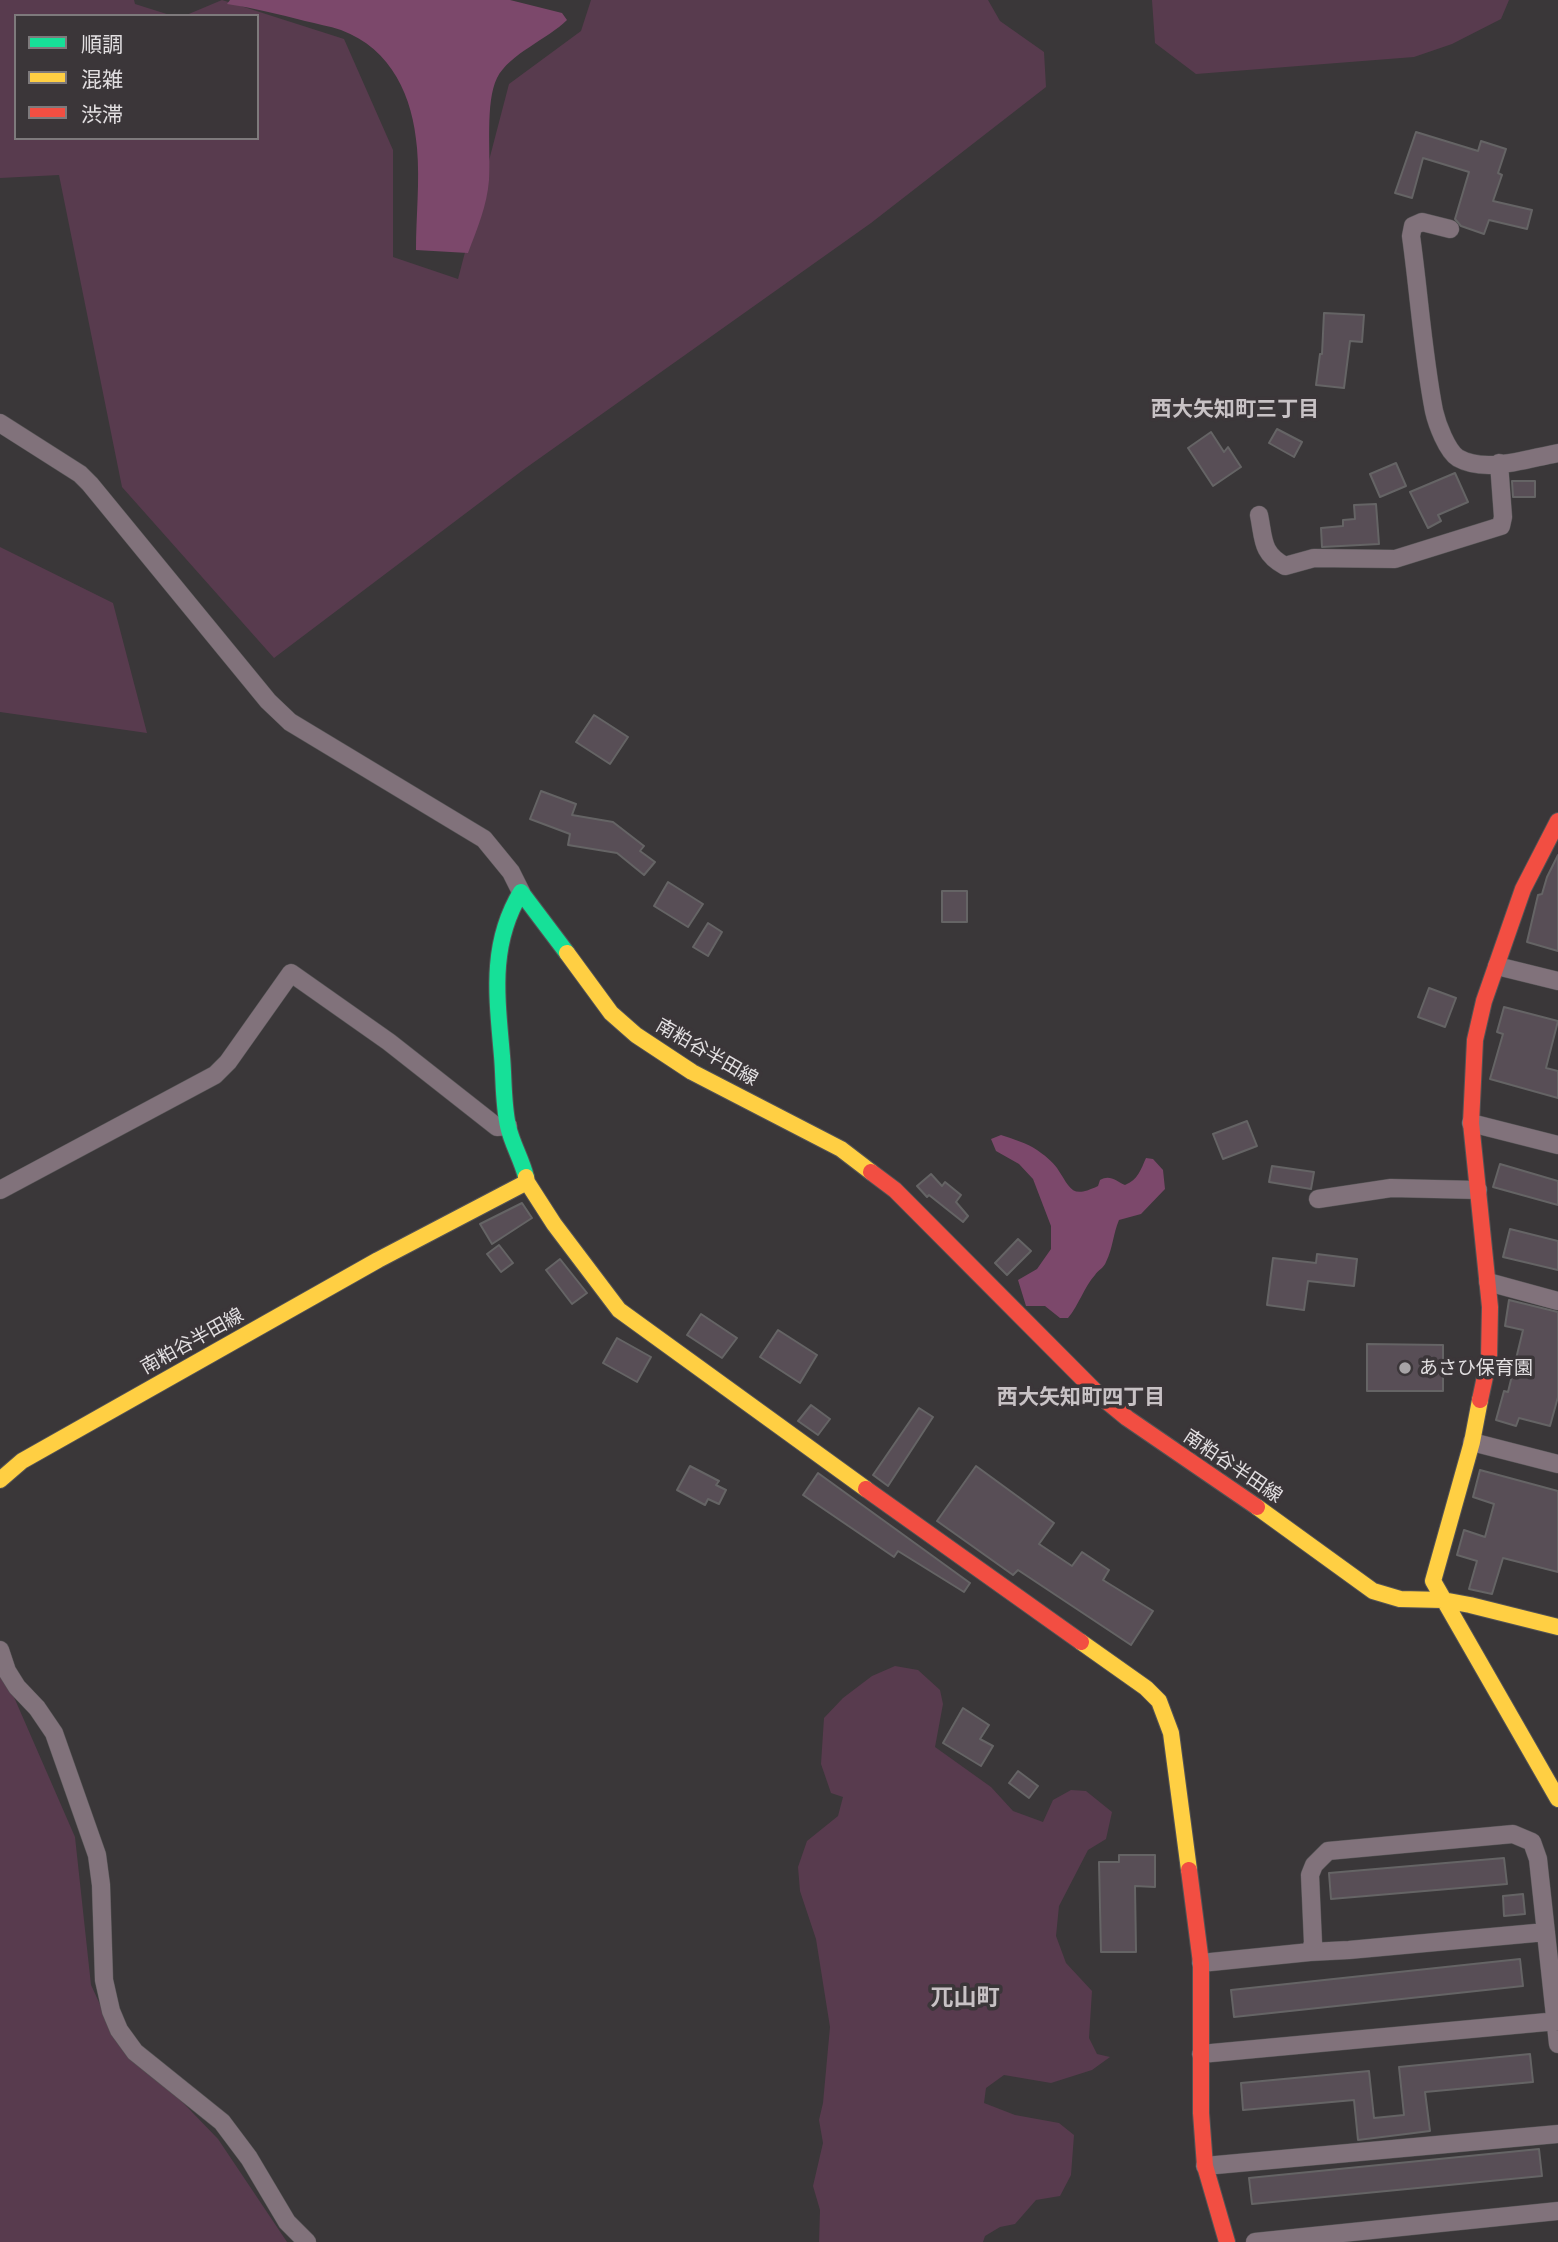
<!DOCTYPE html>
<html>
<head>
<meta charset="utf-8">
<style>
	body { margin:0 }
	#map { position:relative; width:1558px; height:2242px; overflow:hidden; background:#3a3739; font-family:Barlow,"Noto Sans JP",sans-serif }
	canvas { display:block }
	.legend { position:absolute; left:14px; top:14px; width:245px; height:126px; box-sizing:border-box; background:#3b3639; border:2px solid #7e7a7c; margin:0; padding:9px 12px; list-style:none; font-size:21px; color:#e2dfe1 }
	.legend li { display:flex; align-items:center; gap:14px; height:35px }
	.legend b { width:35px; border:2px solid #7e7a7c }
</style>
</head>
<body>
<div id="map">
<canvas width="1558" height="2242"></canvas>
<ul class="legend">
<li><b style="height:9px;background:#16e098"></b>順調</li>
<li><b style="height:9px;background:#ffcf43"></b>混雑</li>
<li><b style="height:9px;background:#f24e42"></b>渋滞</li>
</ul>
</div>
<script>
const ctx = document.querySelector('canvas').getContext('2d');
ctx.lineJoin = 'round';
function fill(path, color) {
  ctx.fillStyle = color;
  ctx.fill(path, 'evenodd');
}
function strokePath(path, color, width, dash) {
  ctx.strokeStyle = color;
  ctx.lineWidth = width;
  ctx.lineCap = dash ? 'butt' : 'round';
  ctx.setLineDash(dash || []);
  ctx.stroke(path);
}
function write(font, color, halo, rows, align = 'center') {
  ctx.font = font + ' Barlow,"Noto Sans JP",sans-serif';
  ctx.lineWidth = 7;
  ctx.setLineDash([]);
  ctx.textBaseline = 'middle';
  ctx.strokeStyle = halo;
  ctx.fillStyle = color;
  for (const [text, x, y, turn = 0] of rows) {
    ctx.save();
    ctx.translate(x, y);
    ctx.rotate((+turn || 0) * Math.PI / 180);
    ctx.textAlign = isNaN(turn) ? turn : align;
    if (halo) ctx.strokeText(text, 0, 0);
    ctx.fillText(text, 0, 0);
    ctx.restore();
  }
}
fill(new Path2D(`
	M0 0H134L135 4 173 16H16V138H257V16H184L222 0 344 39 393 150V257L458 279 509 84 581 31 591 0H988L1000 21 1044 52 1046 87 871 223 523 470 274 658 122 487 59 175 0 178Z
	M1152 0H1509L1501 19 1452 44 1414 57 1196 74 1155 43Z
	M0 547 113 603 147 733 0 712Z
	M0 1665 75 1837 91 1985 111 2028 218 2139 287 2242H0Z
	M895 1666 918 1670 940 1690 943 1704 935 1747 991 1787 1013 1811 1043 1822 1053 1800 1071 1790 1086 1791 1112 1812 1106 1839 1088 1850 1059 1906 1056 1936 1066 1963 1092 1991 1089 2038 1097 2054 1110 2057 1092 2070 1051 2083 1004 2075 986 2088 984 2103 1015 2115 1059 2123 1074 2135 1071 2175 1060 2196 1036 2200 1015 2224 1000 2227 985 2236 983 2242H819L820 2210 813 2186 823 2143 819 2120 823 2103 830 2027 816 1939 800 1891 798 1867 807 1841 838 1816 843 1797 831 1793 821 1764 824 1718 843 1698 872 1676Z`), '#583b4e');
fill(new Path2D(`
	M230 0H510L562 13 567 20C548 39 509 54 497 78 485 102 491 153 489 180 487 206 477 229 468 253L416 250C416 216 420 182 417 148 413 97 392 49 341 30 329 26 317 24 305 21 279 14 253 8 227 4Z
	M1001 1135C1013 1139 1027 1143 1037 1150 1043 1154 1053 1162 1057 1168 1071 1189 1071 1199 1098 1186L1100 1180C1110 1174 1116 1181 1125 1185 1138 1180 1141 1169 1146 1158L1153 1159 1163 1170 1165 1189 1141 1214 1119 1220C1113 1234 1113 1248 1106 1262 1104 1268 1098 1270 1095 1275 1084 1287 1079 1305 1068 1318H1060L1045 1306H1026L1018 1280 1037 1269 1051 1249V1226L1033 1179 1019 1164 996 1151 991 1139Z`), '#7c486b');
const building = new Path2D(`
	M1416 132 1478 151 1481 141 1506 149 1498 173 1502 175 1493 201 1532 210 1527 229 1489 220 1484 234 1461 226 1455 219 1469 172 1423 158 1412 198 1395 193Z
	M1324 313 1364 315 1362 342 1350 341 1344 388 1316 385 1320 354H1322Z
	M1277 429 1302 442 1294 457 1269 443Z
	M1211 432 1224 452 1228 447 1241 467 1213 486 1188 448Z
	M1396 463 1406 486 1380 497 1370 474Z
	M1455 473 1468 502 1438 515 1441 521 1428 528 1410 492Z
	M1512 481H1535V497H1513Z
	M1376 504 1379 544 1322 547 1321 528 1343 526V520L1355 519 1354 505Z
	M594 715 628 737 610 764 576 742Z
	M541 791 576 804 572 815 613 822 644 846 640 851 655 862 644 875 617 853 568 845 570 834 530 819Z
	M1558 855V951L1527 942 1538 895 1542 894 1547 877Z
	M668 882 703 904 688 927 654 906Z
	M942 891H967V922H942Z
	M708 923 722 932 708 956 693 947Z
	M1429 988 1456 998 1445 1027 1418 1017Z
	M1504 1007 1558 1021 1546 1068 1558 1071V1098L1490 1079 1503 1034 1497 1032Z
	M1247 1121 1257 1146 1223 1159 1213 1134Z
	M1500 1164 1558 1181V1205L1493 1187Z
	M1272 1166 1314 1172 1311 1189 1269 1182Z
	M931 1174 942 1186 945 1182 961 1195 956 1202 968 1216 963 1222 929 1195 927 1197 917 1186Z
	M522 1203 532 1218 492 1244 480 1224Z
	M1510 1229 1558 1241V1270L1503 1257Z
	M1018 1239 1031 1251 1007 1275 995 1263Z
	M499 1245 513 1263 501 1272 487 1254Z
	M1317 1254 1357 1259 1354 1286 1308 1281 1304 1310 1267 1305 1273 1258 1316 1263Z
	M560 1259 587 1293 572 1304 546 1270Z
	M1509 1300 1558 1312V1397L1550 1426 1519 1418 1516 1426 1496 1420 1504 1391 1508 1392 1523 1330 1505 1326Z
	M701 1314 737 1338 722 1358 687 1335Z
	M778 1330 817 1355 800 1383 760 1357Z
	M617 1338 651 1357 637 1382 603 1363Z
	M1367 1344 1443 1345V1391H1367Z
	M811 1405 830 1419 818 1435 798 1421Z
	M919 1408 933 1417 888 1486 873 1475Z
	M690 1466 719 1481 716 1485 726 1490 719 1504 708 1499 705 1505 677 1490Z
	M976 1466 1054 1523 1039 1544 1072 1566 1082 1552 1109 1570 1103 1580 1153 1611 1131 1645 1018 1570 1013 1575 937 1521Z
	M1480 1470 1558 1491V1572L1503 1558 1492 1594 1469 1589 1477 1561 1457 1555 1464 1530 1485 1537 1494 1504 1473 1497Z
	M818 1473 970 1583 964 1592 898 1551 894 1557 803 1495Z
	M963 1708 989 1725 980 1739 993 1746 981 1766 943 1743Z
	M1018 1771 1038 1786 1029 1798 1009 1783Z
	M1119 1855H1155V1887L1135 1886 1136 1952H1101L1099 1862H1119Z
	M1504 1858 1507 1884 1331 1899 1329 1873Z
	M1523 1894 1525 1914 1504 1916 1503 1896Z
	M1520 1959 1523 1986 1234 2017 1231 1990Z
	M1530 2054 1533 2082 1425 2092 1430 2131 1358 2140 1354 2100 1243 2110 1241 2083 1369 2071 1374 2118 1404 2115 1399 2067Z
	M1539 2149 1542 2176 1252 2204 1249 2178Z`);
fill(building, '#584e56');
strokePath(building, '#656465', 2);
const street = new Path2D(`
	M1450 229 1422 222 1413 226 1411 236C1419 293 1423 355 1434 411 1437 424 1447 451 1458 458 1486 474 1529 458 1558 453
	M0 423 80 474 90 484 268 701 290 722 484 839 511 872 521 892
	M1259 515C1264 539 1261 553 1285 566L1314 558 1395 559 1501 526 1503 517 1499 463
	M1497 966 1558 981
	M1471 1123 1558 1145
	M0 1190 215 1075 228 1062 291 973 389 1042 497 1127 508 1126
	M1318 1199 1391 1188 1478 1190
	M1488 1282 1558 1301
	M1472 1442 1558 1464
	M0 1650 7 1671 17 1687 37 1708 54 1733 97 1855 101 1885 104 1980 111 2011 119 2030 135 2052 222 2122 249 2158 287 2222 307 2242
	M1310 1952 1349 1950 1546 1932
	M1201 1963 1310 1952 1313 1943 1310 1875 1314 1865 1328 1851 1513 1834 1532 1842 1538 1859 1558 2044
	M1201 2054 1558 2021
	M1205 2166 1558 2134
	M1255 2242 1558 2211`);
const fast = new Path2D(`
	M526 1177C522 1160 512 1144 508 1126 503 1103 504 1079 502 1056 497 997 489 945 521 892L567 953`);
const slow = new Path2D(`
	M567 953 611 1013 636 1035 692 1072 841 1149 871 1172
	M527 1182 554 1224 619 1310 866 1489
	M1480 1400 1472 1442 1433 1581 1558 1799
	M0 1480 22 1461 378 1260 527 1182 526 1177
	M1257 1507 1373 1591 1400 1599 1443 1600 1470 1605 1558 1627
	M1081 1642 1146 1688 1159 1701 1171 1733 1189 1870`);
const jam = new Path2D(`
	M871 1172 895 1190 1099 1395 1127 1418 1257 1507
	M1480 1400 1489 1358 1490 1307 1471 1123 1475 1040 1484 1001 1523 889 1558 821
	M866 1489 1081 1642
	M1189 1870 1201 1963V2113L1205 2166 1227 2242`);
strokePath(street, '#545354', 19);
strokePath(fast, '#545354', 18);
strokePath(slow, '#545354', 18);
strokePath(jam, '#545354', 18);
strokePath(street, '#81727b', 18);
strokePath(fast, '#16e098', 16);
strokePath(slow, '#ffcf43', 16);
strokePath(jam, '#f24e42', 16);
for (const [x, y, r, color] of [
	[1405,1368,7,"#a7a4a6"]
]) {
  const dot = new Path2D();
  dot.arc(x, y, r, 0, 2 * Math.PI);
  ctx.fillStyle = color;
  ctx.fill(dot);
  strokePath(dot, '#3b3639', 2.5);
}
write('19px', '#e2dfe1', '#3b3639', [
	["南粕谷半田線",707,1052,30],
	["南粕谷半田線",192,1341,-29],
	["南粕谷半田線",1233,1466,34]
]);
write('19px', '#e2dfe1', '#3b3639', [
	["あさひ保育園",1419,1368]
], 'left');
write('bold 21px', '#c8c2c5', '#3b3639', [
	["西大矢知町三丁目",1235,409],
	["西大矢知町四丁目",1081,1397]
]);
write('bold 23px', '#c8c2c5', '#3b3639', [
	["兀山町",965,1997]
]);
</script>
</body>
</html>
